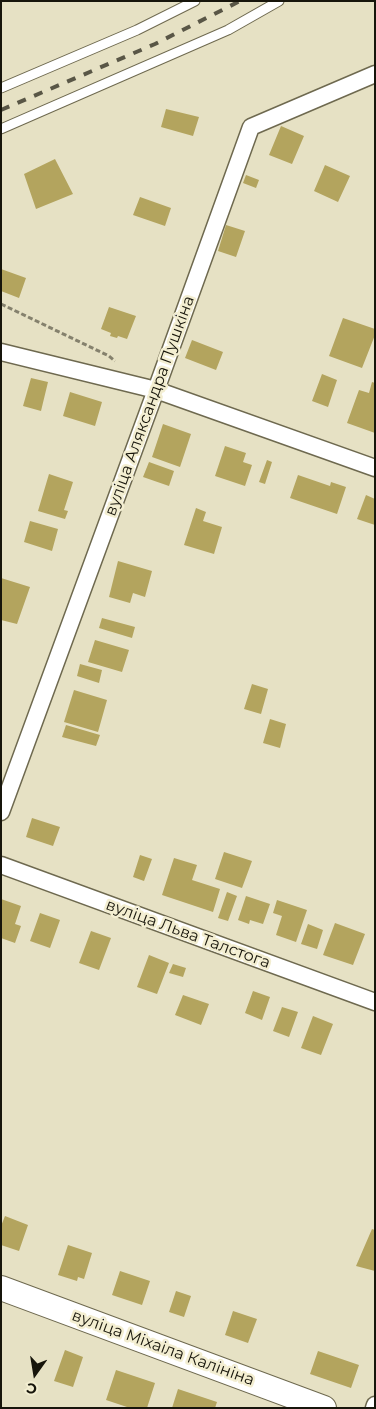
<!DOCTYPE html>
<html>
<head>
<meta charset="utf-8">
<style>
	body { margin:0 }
	#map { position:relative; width:376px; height:1409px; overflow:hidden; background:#e6e1c4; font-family:Montserrat,sans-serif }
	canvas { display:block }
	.frame { position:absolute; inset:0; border:2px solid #17150b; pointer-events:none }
	.north { position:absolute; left:10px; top:1349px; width:50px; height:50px; -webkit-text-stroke:4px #f3eed1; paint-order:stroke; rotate:193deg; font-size:14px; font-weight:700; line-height:20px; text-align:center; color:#17150b }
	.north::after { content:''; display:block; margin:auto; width:18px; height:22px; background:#17150b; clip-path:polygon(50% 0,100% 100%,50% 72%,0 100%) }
</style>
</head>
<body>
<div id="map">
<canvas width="376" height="1409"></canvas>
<div class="frame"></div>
<div class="north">С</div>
</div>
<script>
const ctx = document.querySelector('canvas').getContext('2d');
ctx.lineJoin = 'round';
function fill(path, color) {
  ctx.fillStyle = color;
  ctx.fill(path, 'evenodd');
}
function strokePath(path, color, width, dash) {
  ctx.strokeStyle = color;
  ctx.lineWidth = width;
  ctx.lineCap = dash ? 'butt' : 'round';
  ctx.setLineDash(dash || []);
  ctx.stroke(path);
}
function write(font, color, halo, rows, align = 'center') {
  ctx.font = font + ' Montserrat,sans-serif';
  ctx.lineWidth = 5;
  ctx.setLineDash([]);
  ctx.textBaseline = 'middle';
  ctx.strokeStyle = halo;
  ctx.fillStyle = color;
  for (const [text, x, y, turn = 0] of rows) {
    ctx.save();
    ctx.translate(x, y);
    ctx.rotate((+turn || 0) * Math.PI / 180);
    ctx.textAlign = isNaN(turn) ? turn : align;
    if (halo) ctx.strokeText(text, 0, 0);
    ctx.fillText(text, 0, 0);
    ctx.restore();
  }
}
fill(new Path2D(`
	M166 109 199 117 193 136 161 127Z
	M281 126 304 136 292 164 269 155Z
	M55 159 73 194 36 209 24 174Z
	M325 165 350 176 338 202 314 191Z
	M246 175 259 180 256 188 243 183Z
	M140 197 171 208 165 226 133 215Z
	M226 225 245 231 236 257 218 251Z
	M1 269 26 278 19 298 1 291Z
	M109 307 136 316 127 339 118 336 117 338 110 336 111 333 101 329Z
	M343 318 375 329V335L362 368 329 356Z
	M192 340 223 352 216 370 185 358Z
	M322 374 337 380 328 407 312 401Z
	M31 378 48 382 41 411 23 406Z
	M372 382 375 383V433L347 423 359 390 369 393Z
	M70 392 102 402 95 426 63 416Z
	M163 424 191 434 180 467 152 457Z
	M225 446 246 453 243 462 252 465 245 486 215 476Z
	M267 460 272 462 265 484 259 482Z
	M149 462 174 471 169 486 143 477Z
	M49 474 73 482 64 510 68 511 65 519 38 511Z
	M298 475 330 486 331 482 346 487 337 514 290 498Z
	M366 495 375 499V525L357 519Z
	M196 508 206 512 203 521 222 527 214 554 184 545Z
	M30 521 58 529 52 551 24 542Z
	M118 561 152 571 145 597 133 593 130 603 109 597Z
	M1 578 30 587 17 624 1 620Z
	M102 618 135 627 132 638 99 628Z
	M95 640 129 650 122 672 88 662Z
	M80 664 102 670 99 683 77 676Z
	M252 684 268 689 261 714 244 709Z
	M74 690 107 700 98 732 64 722Z
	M270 719 286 724 280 748 263 743Z
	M66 725 100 735 96 746 62 737Z
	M32 818 60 827 53 846 26 837Z
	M224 852 252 861 242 888 215 879Z
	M140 855 152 859 144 881 133 877Z
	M174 858 197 865 192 880 220 889 213 912 162 895Z
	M227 892 237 896 228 921 218 918Z
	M246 896 270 904 263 924 250 920 249 924 238 920Z
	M1 899 21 906 15 924 21 926 15 943 1 938Z
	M277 900 307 910 296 942 276 935 282 916 273 913Z
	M40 913 60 920 50 948 30 941Z
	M335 923 365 934 353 965 323 955Z
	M308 924 323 930 317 949 301 944Z
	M91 931 111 938 99 970 79 963Z
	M149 955 169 963 157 994 137 987Z
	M173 964 186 968 183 977 169 973Z
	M253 991 270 997 262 1020 245 1013Z
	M183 995 209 1004 201 1025 175 1015Z
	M282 1007 298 1012 289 1037 273 1031Z
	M313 1016 333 1024 321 1055 301 1048Z
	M5 1216 28 1225 19 1251 1 1245V1226Z
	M372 1229 375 1230V1271L356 1266Z
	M68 1245 92 1253 84 1279 78 1277 77 1281 58 1275Z
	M120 1271 150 1281 142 1305 112 1295Z
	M176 1291 191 1296 184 1317 169 1312Z
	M233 1311 257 1319 248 1343 225 1335Z
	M65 1350 83 1357 73 1387 54 1381Z
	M318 1351 359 1365 351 1388 310 1374Z
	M116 1370 155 1383 147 1408H130L106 1400Z
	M178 1389 217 1402 215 1408H172Z`), '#b3a45e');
const lane = new Path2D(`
	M1 88 137 30 195 1
	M1 129 228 30 279 1`);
const street = new Path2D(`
	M1 352 156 390 375 468
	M1 812 156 390 251 127 375 74
	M1 865 375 1002
	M374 1408 375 1405`);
const secondary = new Path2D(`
	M1 1288 324 1408`);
strokePath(lane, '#6e694f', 11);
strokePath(street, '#6e694f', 19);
strokePath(secondary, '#6e694f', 26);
strokePath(new Path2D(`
	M1 304 109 356 115 361`), '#85816d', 3, [5, 2.5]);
strokePath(lane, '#fff', 9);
strokePath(street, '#fff', 16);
strokePath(secondary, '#fff', 24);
strokePath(new Path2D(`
	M1 110 155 44 240 1`), '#595646', 4, [9, 9]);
write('16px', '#17150b', '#f3eed1', [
	["вуліца Аляксандра Пушкіна",150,406,-70],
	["вуліца Льва Талстога",188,934,20],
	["вуліца Міхаіла Калініна",163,1348,20]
]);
</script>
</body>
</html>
